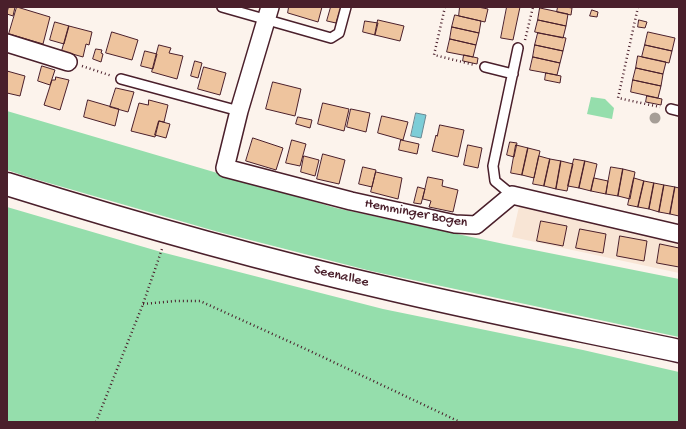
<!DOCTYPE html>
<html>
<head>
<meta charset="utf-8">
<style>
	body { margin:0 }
	#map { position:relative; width:686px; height:429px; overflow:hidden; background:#fcf3ec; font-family:"Gochi Hand",sans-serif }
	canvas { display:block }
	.frame { position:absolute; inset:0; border:8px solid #4a1f2b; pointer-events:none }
</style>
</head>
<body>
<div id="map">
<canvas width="686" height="429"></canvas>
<div class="frame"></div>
</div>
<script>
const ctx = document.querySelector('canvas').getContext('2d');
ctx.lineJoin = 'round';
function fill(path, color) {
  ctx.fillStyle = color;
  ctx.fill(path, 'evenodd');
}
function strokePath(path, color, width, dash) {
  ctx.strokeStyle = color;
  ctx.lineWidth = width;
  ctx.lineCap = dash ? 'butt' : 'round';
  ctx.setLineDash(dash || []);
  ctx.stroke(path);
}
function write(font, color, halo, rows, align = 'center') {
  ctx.font = font + ' "Gochi Hand",sans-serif';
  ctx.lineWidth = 3;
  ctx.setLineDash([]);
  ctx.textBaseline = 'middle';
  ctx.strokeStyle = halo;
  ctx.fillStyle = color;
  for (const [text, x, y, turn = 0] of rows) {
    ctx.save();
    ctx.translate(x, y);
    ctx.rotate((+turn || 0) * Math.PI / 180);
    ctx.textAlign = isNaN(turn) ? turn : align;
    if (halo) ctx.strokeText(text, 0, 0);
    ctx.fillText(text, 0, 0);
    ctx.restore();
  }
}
fill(new Path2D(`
	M521 198 679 234V273L512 237Z`), '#f8e5d5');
fill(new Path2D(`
	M591 97 605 99 614 108 612 119 587 114Z
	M7 111 336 208 504 244 679 279V337L371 271 215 231 28 177 7 170Z
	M7 207 161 252 383 309 583 350 679 372V422H7Z`), '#95deac');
const water = new Path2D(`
	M416 113 426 115 421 138 411 136Z`);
fill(water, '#7ccdd7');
strokePath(water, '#688792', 1);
const building = new Path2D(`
	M9 7H15L13 16 7 14Z
	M17 7 50 17 43 44 9 34Z
	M289 7H322L318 22 288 13Z
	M331 7H341L336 23 327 21Z
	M460 7H478L488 9 485 22 459 16Z
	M507 7H520L513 40 501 38Z
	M558 7H566L572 8 571 15 557 12Z
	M540 8 568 14 566 26 538 20Z
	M592 10 598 12 597 17 590 16Z
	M455 15 481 21 479 33 452 27Z
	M378 20 404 26 400 41 375 35Z
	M538 20 566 26 563 38 535 32Z
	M639 20 647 22 645 28 638 27Z
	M365 21 378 23 375 35 363 32Z
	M55 22 69 26 64 44 50 40Z
	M69 26 92 32 89 45 86 44 83 57 62 51Z
	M452 27 479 33 476 45 450 39Z
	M112 32 138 40 132 60 106 53Z
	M648 32 675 38 672 51 645 45Z
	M538 33 566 38 563 51 535 45Z
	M450 39 476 45 473 57 447 52Z
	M159 45 171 48 169 53 183 56 177 79 152 72Z
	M535 45 563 51 560 63 533 57Z
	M645 45 672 51 669 63 642 57Z
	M96 49 102 50 101 53 103 54 101 62 93 59Z
	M145 51 157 54 153 69 141 66Z
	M464 55 478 58 477 64 463 61Z
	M638 56 666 62 663 74 636 68Z
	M533 57 560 63 557 75 530 70Z
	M195 61 202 63 198 78 191 76Z
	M42 66 55 70 50 85 38 81Z
	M204 67 226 73 220 95 198 89Z
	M636 68 663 74 661 86 633 80Z
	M7 71 25 76 20 96 7 93Z
	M546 73 561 76 560 83 545 80Z
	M56 77 69 80 60 110 44 105 52 80H55Z
	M633 80 661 86 658 98 631 92Z
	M273 82 301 89 295 116 266 109Z
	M116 88 134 92 128 112 110 107Z
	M647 96 662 99 661 105 646 102Z
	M88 100 119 109 115 126 84 117Z
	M149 100 168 105 164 122 159 121 155 137 131 131 139 103 148 105Z
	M323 103 349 109 344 131 318 124Z
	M351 109 370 113 366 132 347 127Z
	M382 116 408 122 403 140 378 133Z
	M298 117 312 120 310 128 296 124Z
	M159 121 170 124 166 138 155 135Z
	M440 125 464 130 458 157 432 151 436 135 437 136Z
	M253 138 283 148 276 170 246 161Z
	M292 140 306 144 300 166 286 163Z
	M401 140 419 144 417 154 399 150Z
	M510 142 517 143 514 157 507 155Z
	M468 145 482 148 478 168 464 165Z
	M516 145 528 148 522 175 511 173Z
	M528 148 540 151 534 178 522 175Z
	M323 154 345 160 339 184 317 179Z
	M304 156 319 160 315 176 301 172Z
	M539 156 550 159 544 186 533 184Z
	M550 159 561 161 556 189 544 186Z
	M574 159 585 161 579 188 568 186Z
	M561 161 573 164 567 191 556 189Z
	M585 161 597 164 591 191 579 188Z
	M363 167 376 170 372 187 359 184Z
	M611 167 623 169 618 196 606 194Z
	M623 169 635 172 630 199 618 196Z
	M376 172 402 178 398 199 371 192Z
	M428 177 443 180 442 186 458 190 453 212 429 207 431 201 423 199Z
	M594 178 608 181 606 194 591 191Z
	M634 178 644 181 638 207 628 205Z
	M644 181 654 183 649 209 638 207Z
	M654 183 664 185 659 212 649 209Z
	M664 185 675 187 670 214 659 212Z
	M418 187 425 189 421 204 414 203Z
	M675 187 679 188V216L670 214Z
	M541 221 567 226 563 246 537 241Z
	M580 229 606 234 603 253 576 248Z
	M620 236 647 241 644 261 617 256Z
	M660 244 679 248V267L657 263Z`);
fill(building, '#eec49e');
strokePath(building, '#4a1f2b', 1);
const lane = new Path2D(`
	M222 7 331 38 339 33 346 7
	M485 67 513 74
	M121 79 239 111
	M671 109 679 111
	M512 195 495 181 493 166 518 48`);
const street = new Path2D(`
	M270 7 239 111 225 168 351 201 455 224 476 225 512 195 679 234
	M7 43 68 62`);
const secondary = new Path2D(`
	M7 184C132 223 258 259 386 288 483 311 581 330 679 351`);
strokePath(lane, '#4a1f2b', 12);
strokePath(street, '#4a1f2b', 20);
strokePath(secondary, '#4a1f2b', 25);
strokePath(new Path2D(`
	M445 7 434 55 475 65
	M638 7 618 98 660 107
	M525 40 533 7
	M82 66 112 76
	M143 304 175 301H200L310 351 460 422
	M96 422 143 304 162 249`), '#4a1f2b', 2.5, [1, 3]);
strokePath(lane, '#fff', 9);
strokePath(street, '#fff', 17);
strokePath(secondary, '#fff', 22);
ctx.fillStyle = '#a69e97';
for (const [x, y] of [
	[655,118]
]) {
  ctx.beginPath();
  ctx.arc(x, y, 5.5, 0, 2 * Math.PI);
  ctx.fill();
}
write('14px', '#4a1f2b', '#fff', [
	["Hemminger Bogen",416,214,11],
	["Seenallee",341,277,14]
]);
</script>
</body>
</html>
